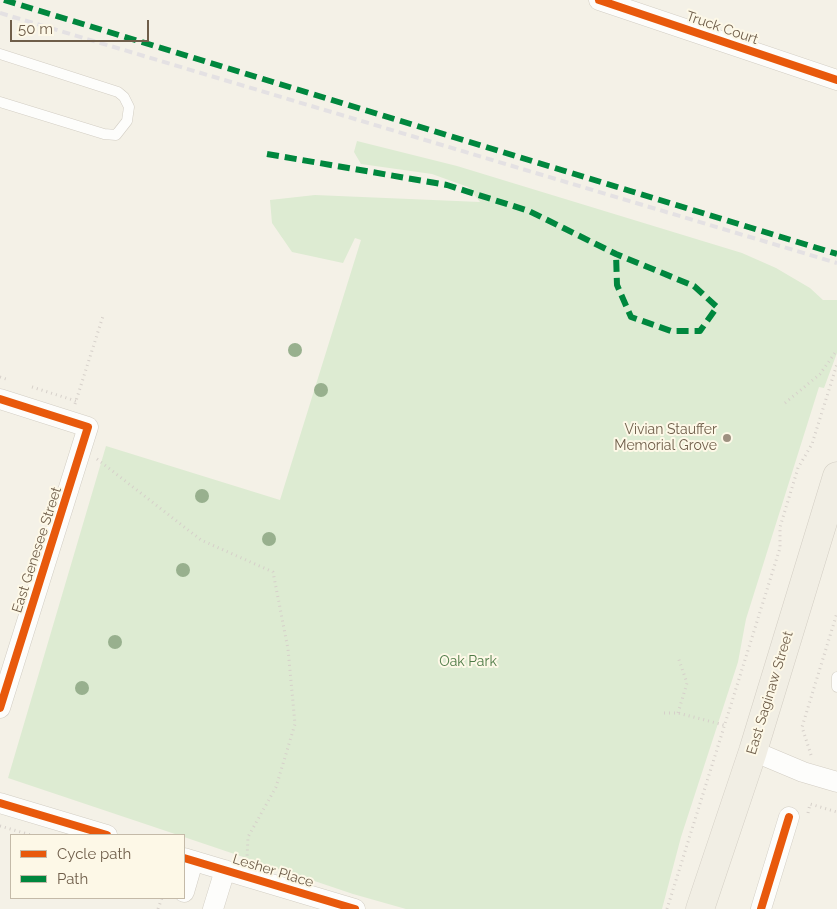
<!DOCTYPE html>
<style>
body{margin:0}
#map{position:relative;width:837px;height:909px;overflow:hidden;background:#f4f1e7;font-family:Raleway,sans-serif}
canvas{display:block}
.legend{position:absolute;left:10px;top:834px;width:175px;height:65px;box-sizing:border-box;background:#fdf8e7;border:1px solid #c4baa8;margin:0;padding:6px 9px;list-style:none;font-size:15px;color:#6f5e4a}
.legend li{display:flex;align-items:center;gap:10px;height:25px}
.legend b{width:25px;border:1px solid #c4baa8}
.scale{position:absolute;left:10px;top:20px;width:139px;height:22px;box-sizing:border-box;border:2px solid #6f5e4a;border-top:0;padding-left:6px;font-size:15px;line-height:18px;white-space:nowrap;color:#6f5e4a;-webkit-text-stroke:4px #fdf8e7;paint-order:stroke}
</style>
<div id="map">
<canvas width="837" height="909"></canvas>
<ul class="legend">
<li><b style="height:6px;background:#e8590c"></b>Cycle path</li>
<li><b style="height:6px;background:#00873e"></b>Path</li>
</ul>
<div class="scale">50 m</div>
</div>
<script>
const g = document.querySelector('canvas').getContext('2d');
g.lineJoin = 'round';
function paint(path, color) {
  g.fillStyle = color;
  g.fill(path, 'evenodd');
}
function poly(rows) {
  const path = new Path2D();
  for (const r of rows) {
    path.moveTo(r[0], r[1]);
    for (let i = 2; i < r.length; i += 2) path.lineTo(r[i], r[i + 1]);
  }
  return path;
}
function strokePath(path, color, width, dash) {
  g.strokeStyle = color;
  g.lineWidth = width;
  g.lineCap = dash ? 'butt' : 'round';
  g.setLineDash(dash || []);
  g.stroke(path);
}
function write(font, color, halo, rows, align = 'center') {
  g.font = font + ' Raleway,sans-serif';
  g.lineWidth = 4;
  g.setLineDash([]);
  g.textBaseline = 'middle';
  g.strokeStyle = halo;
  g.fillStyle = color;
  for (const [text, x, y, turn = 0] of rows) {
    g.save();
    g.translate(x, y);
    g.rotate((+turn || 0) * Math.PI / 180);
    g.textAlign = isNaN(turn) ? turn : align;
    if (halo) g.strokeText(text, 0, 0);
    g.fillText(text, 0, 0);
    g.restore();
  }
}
paint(poly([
 [357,141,457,166,742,253,776,268,810,288,823,300,837,300,837,353,824,388,819,387,746,619,738,662,681,837,662,909,406,909,353,894,184,837,184,835,178,835,8,778,106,446,280,500,361,240,355,238,343,263,292,252,272,223,270,200,315,195,480,202,468,187,432,174,361,164,354,152]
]), '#ddebd2');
const service = poly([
 [0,54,118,92,124,97,129,107,127,121,116,135,104,134,0,102],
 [837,677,837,687]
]);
const minor = poly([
 [599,0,837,80],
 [0,399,88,427,0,708],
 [753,751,803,772,837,782],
 [0,803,107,835],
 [184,858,355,909],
 [184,892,193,861],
 [213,909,225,870],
 [761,909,789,817]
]);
const primary = poly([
 [700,909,753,751,837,476]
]);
strokePath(service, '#d2cdc3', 11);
strokePath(minor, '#d2cdc3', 21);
strokePath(primary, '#d3cec4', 29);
strokePath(poly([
 [0,377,9,380],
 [32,387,76,401],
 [785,403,820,374,837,350],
 [75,404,103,316],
 [97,459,201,540,273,572,288,649,295,724,276,787,248,837,247,858],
 [664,713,678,713,724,725],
 [678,713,687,683,678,657],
 [811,755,802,727,837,613],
 [808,813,810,804,837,812],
 [0,826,31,835],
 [158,909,162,898],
 [667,909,780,548,780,527,798,468,812,444,837,364]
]), '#d6d0ca', 3, [1, 4]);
strokePath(service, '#fdfdfb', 10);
strokePath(minor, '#fdfdfb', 20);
strokePath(primary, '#f1eee4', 28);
strokePath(poly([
 [0,13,837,263]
]), '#e4e1e3', 4, [8, 5]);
strokePath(poly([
 [4,0,837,254],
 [267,154,447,185,529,211,616,254,694,286,717,307,700,331,671,331,631,317,617,285,616,254]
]), '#00873e', 6, [12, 6]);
strokePath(poly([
 [599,0,837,80],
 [0,399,88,427,0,708],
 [0,803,107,835],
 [184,858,355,909],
 [761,909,789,817]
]), '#e8590c', 8);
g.fillStyle = '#98b08e';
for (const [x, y] of [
 [295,350],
 [321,390],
 [202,496],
 [269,539],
 [183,570],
 [115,642],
 [82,688]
]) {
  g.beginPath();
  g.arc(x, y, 7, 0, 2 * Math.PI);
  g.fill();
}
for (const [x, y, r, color] of [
 [727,438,5,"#9e9181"]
]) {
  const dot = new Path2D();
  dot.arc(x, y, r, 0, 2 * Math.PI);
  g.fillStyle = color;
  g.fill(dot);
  strokePath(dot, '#fdf8e7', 2);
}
write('14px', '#6f5e4a', '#fdf8e7', [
 ["Truck Court",722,28,19],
 ["East Genesee Street",37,550,-72],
 ["East Saginaw Street",770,693,-73],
 ["Lesher Place",273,871,17]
]);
write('14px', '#6f5e4a', '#fdf8e7', [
 ["Vivian Stauffer",717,430],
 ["Memorial Grove",717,446]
], 'right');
write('14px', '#4d7a46', '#fdf8e7', [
 ["Oak Park",468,662]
]);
</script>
